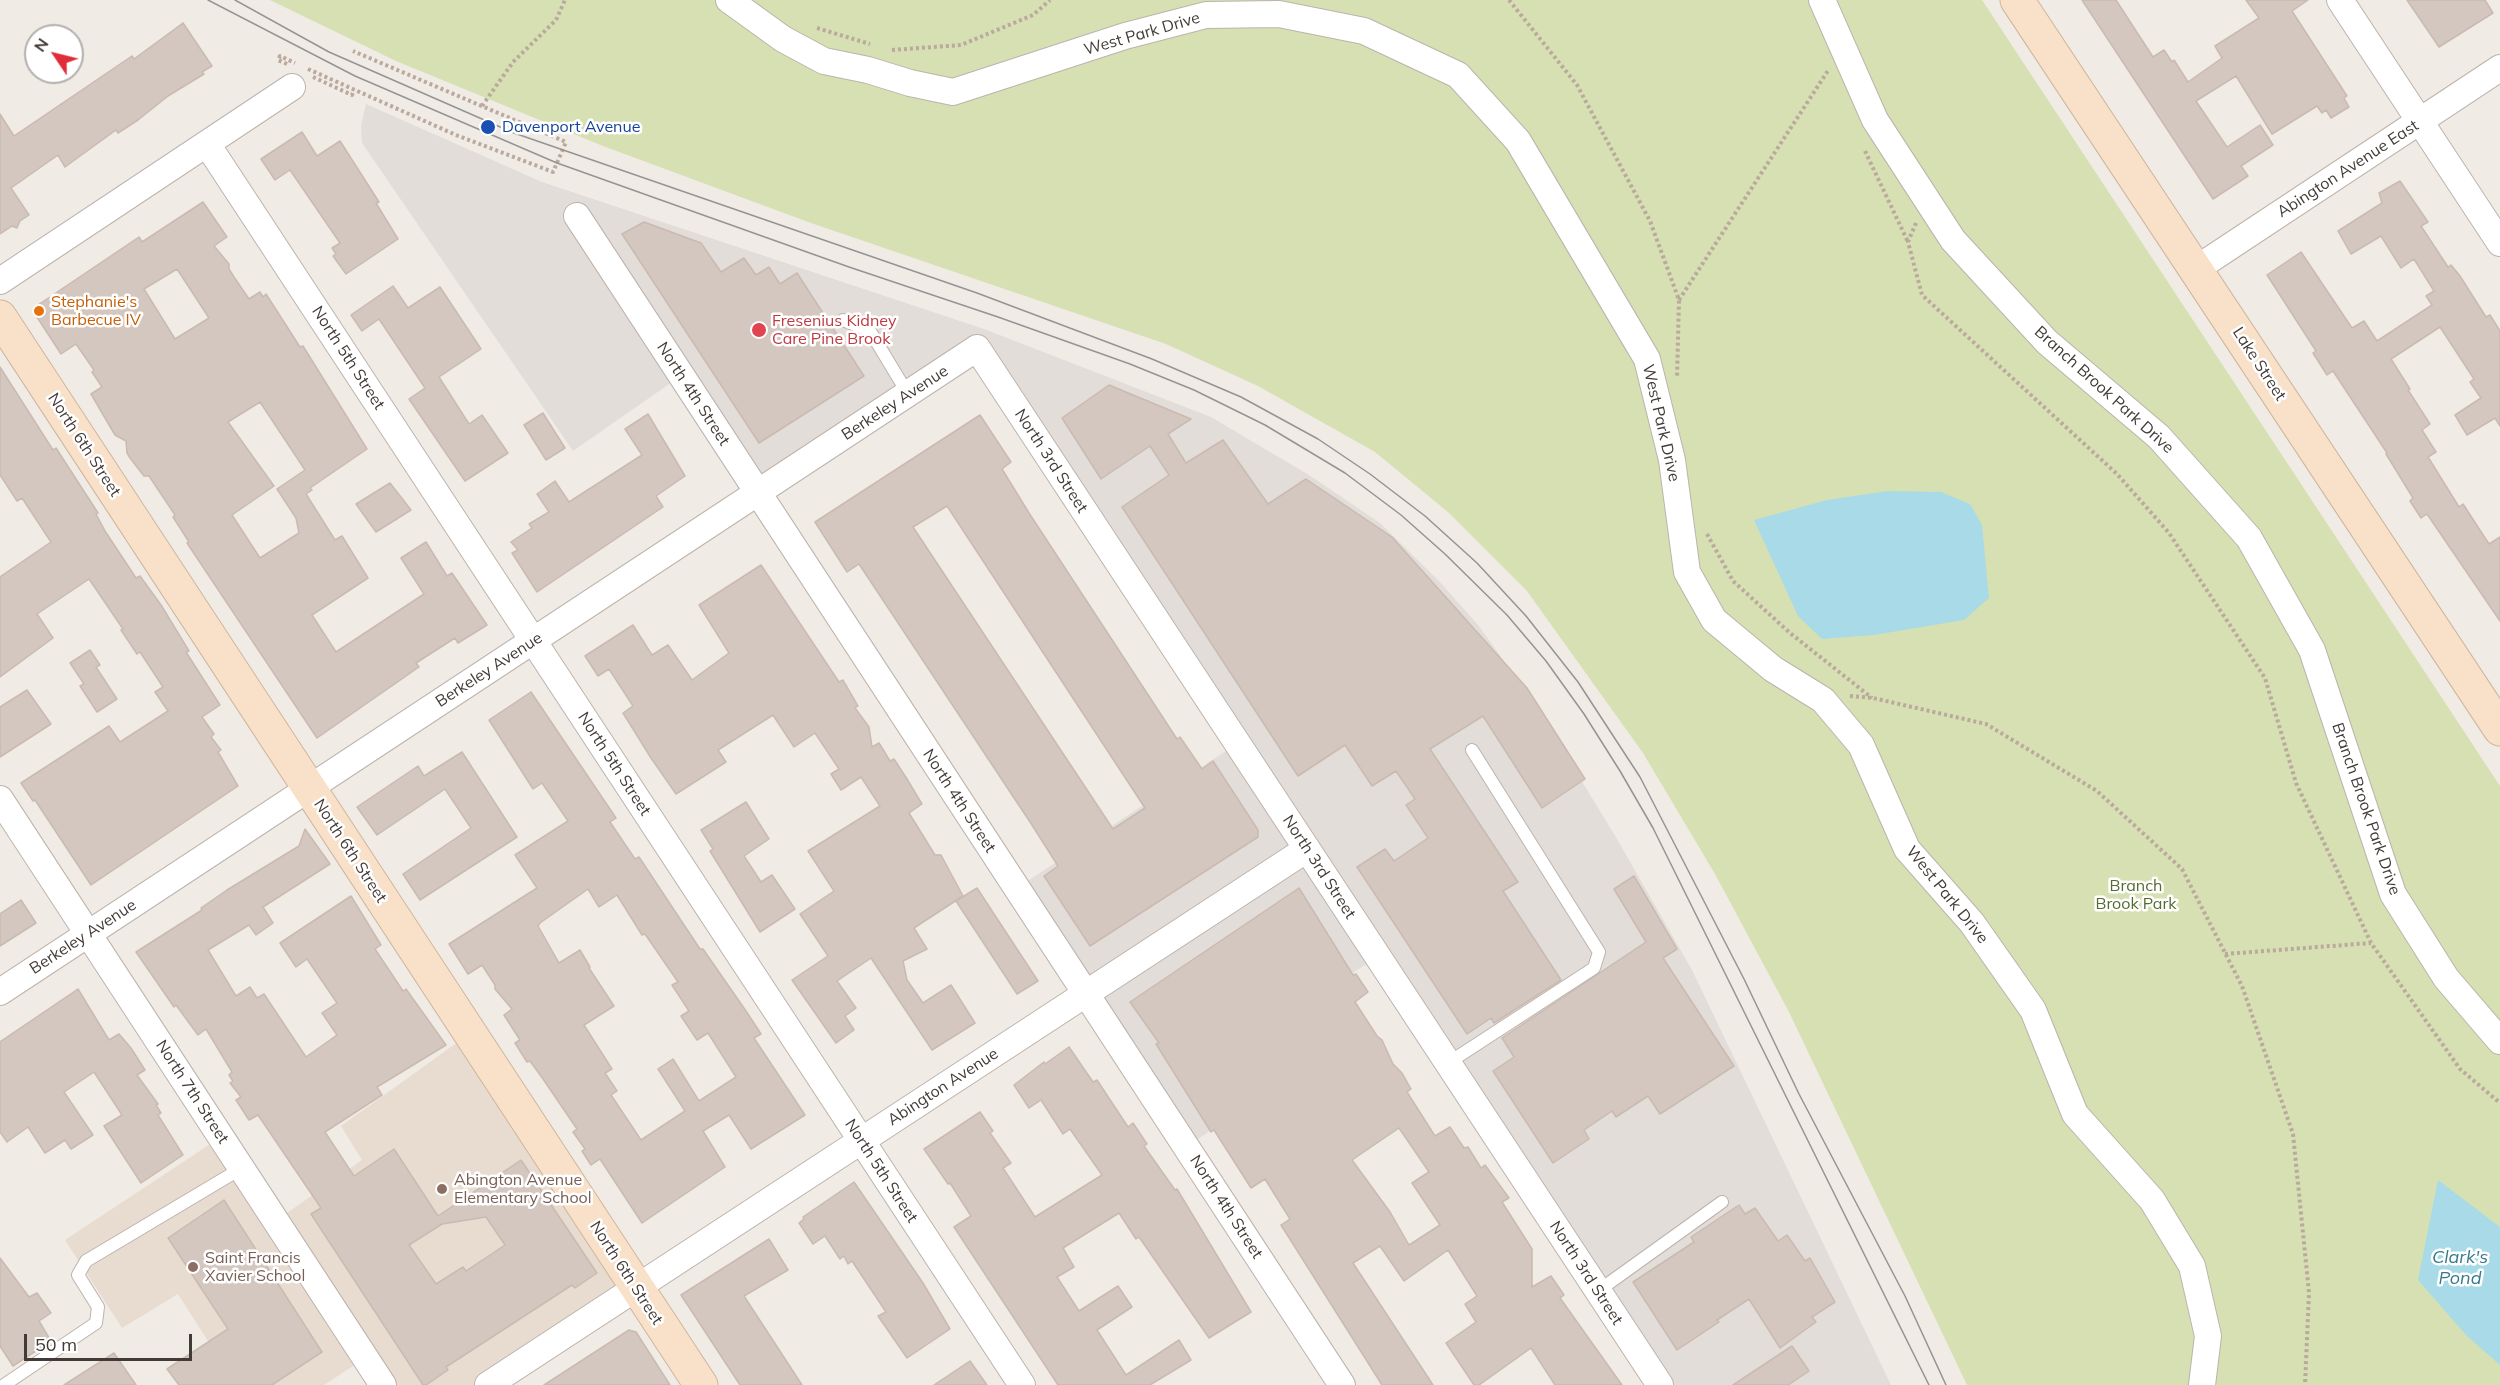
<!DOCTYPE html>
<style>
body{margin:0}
#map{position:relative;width:2500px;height:1385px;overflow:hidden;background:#f0ebe5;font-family:Mulish,sans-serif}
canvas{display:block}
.north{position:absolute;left:24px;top:24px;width:60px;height:60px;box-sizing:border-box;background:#fff;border:2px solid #b3b0af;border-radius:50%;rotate:305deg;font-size:16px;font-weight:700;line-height:24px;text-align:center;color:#423a36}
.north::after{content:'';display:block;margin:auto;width:21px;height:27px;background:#e02d3a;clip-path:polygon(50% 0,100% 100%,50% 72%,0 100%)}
.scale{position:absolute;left:24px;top:1334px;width:168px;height:27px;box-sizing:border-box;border:3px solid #423a36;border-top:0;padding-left:8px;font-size:18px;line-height:21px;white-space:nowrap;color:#423a36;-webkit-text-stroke:4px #fff;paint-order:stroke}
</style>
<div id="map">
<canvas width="2500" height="1385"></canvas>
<div class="north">N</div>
<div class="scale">50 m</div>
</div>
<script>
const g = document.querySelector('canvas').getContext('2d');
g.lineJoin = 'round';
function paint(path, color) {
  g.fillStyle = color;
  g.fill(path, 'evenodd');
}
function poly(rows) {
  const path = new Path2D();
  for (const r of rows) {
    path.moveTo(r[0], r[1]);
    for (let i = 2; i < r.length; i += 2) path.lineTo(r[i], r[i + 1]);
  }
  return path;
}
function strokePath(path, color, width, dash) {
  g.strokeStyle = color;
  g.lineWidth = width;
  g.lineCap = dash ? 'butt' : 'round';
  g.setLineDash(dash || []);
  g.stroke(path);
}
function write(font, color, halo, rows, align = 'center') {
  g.font = font + ' Mulish,sans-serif';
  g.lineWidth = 5;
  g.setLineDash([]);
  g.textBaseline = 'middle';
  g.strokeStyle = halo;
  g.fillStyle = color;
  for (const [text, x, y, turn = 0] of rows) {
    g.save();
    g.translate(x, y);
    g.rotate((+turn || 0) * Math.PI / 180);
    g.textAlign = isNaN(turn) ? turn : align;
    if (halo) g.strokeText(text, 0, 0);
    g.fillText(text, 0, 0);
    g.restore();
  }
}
paint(poly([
 [366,104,542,182,984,329,1211,417,1309,475,1380,523,1439,581,1479,626,1536,706,1617,839,1692,970,1891,1385,1665,1385,1384,953,1269,1026,1300,1071,1189,1145,1020,886,1235,745,979,353,765,496,685,373,573,451,362,143,361,126]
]), '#e3ddda');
paint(poly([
 [462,1039,629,1286,480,1385,384,1385,280,1218,362,1160,341,1126],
 [221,1137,362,1360,324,1385,236,1385,178,1294,122,1328,65,1240]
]), '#e8dcd1');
paint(poly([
 [270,0,1982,0,2500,786,2500,1385,1967,1385,1789,1012,1715,874,1643,753,1527,591,1448,512,1375,452,1258,386,1166,344,811,223,603,146,396,61]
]), '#d6e0b3');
paint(poly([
 [1888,491,1941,492,1970,504,1982,525,1989,598,1964,620,1874,635,1822,639,1798,616,1754,520,1827,500],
 [2438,1180,2500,1227,2500,1365,2466,1335,2418,1280]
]), '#a8dbe7');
const building = poly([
 [2082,0,2116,0,2153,57,2164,50,2172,62,2174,60,2188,82,2222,58,2215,46,2259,18,2246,0,2308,0,2292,11,2347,96,2344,98,2349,107,2331,118,2326,110,2322,113,2317,106,2272,134,2236,76,2196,101,2227,147,2260,125,2273,145,2241,166,2248,176,2213,199,2082,0],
 [2407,0,2485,0,2493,13,2439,47,2407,0],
 [183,23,212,66,202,72,204,74,168,96,138,120,118,133,116,130,65,167,58,155,11,188,29,215,20,221,17,228,12,226,0,234,0,114,14,136,132,56,134,59,183,23],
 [302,132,317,156,340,141,379,202,376,203,398,239,346,274,333,256,336,254,332,248,340,243,290,170,275,180,261,159,302,132],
 [2400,181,2428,222,2421,226,2448,267,2451,265,2460,276,2486,317,2490,315,2500,331,2500,426,2495,418,2467,435,2455,415,2481,398,2470,382,2474,379,2440,327,2391,359,2410,389,2408,390,2430,424,2422,430,2436,452,2428,457,2459,507,2463,504,2489,544,2500,537,2500,621,2427,514,2421,518,2410,501,2413,498,2386,454,2387,453,2333,371,2327,375,2313,353,2316,351,2267,275,2301,252,2352,328,2364,321,2377,341,2432,305,2426,296,2434,291,2414,259,2401,268,2381,236,2351,254,2338,231,2382,203,2379,193,2400,181],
 [203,202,227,237,214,246,229,264,229,269,234,277,249,299,260,292,263,297,266,294,300,347,303,346,367,449,310,488,312,490,306,494,335,540,342,536,368,578,312,615,336,652,424,594,401,558,426,542,447,576,452,573,487,625,458,643,455,638,416,663,419,667,317,738,187,543,189,542,173,517,175,515,149,476,144,476,130,458,127,453,126,441,115,435,105,418,91,394,102,387,92,372,94,370,76,344,61,354,35,314,35,307,139,237,142,242,203,202],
 [177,269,209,318,175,339,144,289,177,269],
 [260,402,305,470,277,489,296,518,299,533,260,558,232,515,274,486,228,422,260,402],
 [644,222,701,243,721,272,744,258,756,275,769,267,780,284,797,273,864,376,759,443,622,234,644,222],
 [393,286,408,308,440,287,481,349,439,377,469,424,482,415,508,453,465,481,409,399,425,388,379,319,362,331,351,315,393,286],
 [0,367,53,450,56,448,98,513,96,514,105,531,136,578,140,576,161,605,189,651,186,652,220,705,202,717,214,734,211,737,221,750,218,752,238,786,91,885,35,800,33,801,21,783,109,726,120,742,168,711,155,692,163,687,140,652,137,654,121,630,123,629,89,579,37,614,53,638,0,677,0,577,51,542,22,498,17,501,0,475,0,367],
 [1109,385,1191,419,1168,434,1186,463,1223,440,1268,504,1306,479,1392,537,1527,688,1585,779,1542,808,1483,716,1430,749,1518,882,1503,891,1561,980,1494,1023,1491,1018,1467,1034,1357,867,1385,849,1394,861,1428,838,1406,805,1415,799,1396,771,1372,786,1345,745,1298,776,1122,507,1169,475,1150,446,1101,479,1062,418,1109,385],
 [543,413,565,448,546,460,524,425,543,413],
 [648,414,685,476,656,496,663,507,537,592,512,553,518,550,511,542,532,528,529,524,549,512,537,494,555,481,569,502,642,455,625,429,648,414],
 [980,415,1011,462,1002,469,1029,513,1177,739,1180,737,1202,769,1213,761,1258,830,1258,837,1090,946,1044,876,1058,866,1032,825,859,564,847,572,815,522,980,415],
 [947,506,1145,808,1113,829,913,527,947,506],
 [390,483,411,510,376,532,356,504,390,483],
 [761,565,839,682,843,680,858,706,855,708,869,727,872,747,879,743,890,761,894,759,907,779,922,804,909,813,935,855,941,855,963,896,914,928,927,949,903,961,907,980,923,1003,951,985,975,1023,932,1050,871,958,837,981,856,1008,845,1016,854,1030,836,1043,792,980,828,956,800,914,834,891,808,851,880,806,861,777,841,790,831,774,839,769,815,733,794,747,773,715,718,750,726,762,676,794,651,758,623,713,633,706,609,669,598,676,585,656,633,625,652,655,668,645,692,680,729,653,699,605,761,565],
 [90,650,100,665,96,667,117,699,97,712,80,686,84,684,70,663,90,650],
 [27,690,51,724,0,757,0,707,27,690],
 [531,692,616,818,610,822,635,859,639,857,700,949,703,949,746,1011,761,1034,754,1038,805,1115,751,1149,729,1115,703,1131,725,1167,642,1223,600,1159,591,1165,582,1151,585,1149,573,1132,577,1129,543,1079,530,1061,527,1062,515,1043,520,1040,504,1015,512,1009,495,989,495,985,482,965,468,974,449,944,537,888,515,855,568,821,542,783,533,789,489,720,531,692],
 [588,889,599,907,617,895,642,935,645,934,678,982,672,985,689,1011,681,1016,697,1040,708,1033,736,1077,699,1101,673,1059,658,1069,685,1111,641,1140,611,1095,617,1091,605,1073,612,1069,584,1025,614,1006,589,968,590,967,580,950,559,963,538,926,540,923,588,889],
 [462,752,517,837,420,900,403,874,471,828,445,789,377,835,357,807,418,766,424,776,462,752],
 [746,802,769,839,744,856,761,882,772,875,795,909,760,932,710,851,713,849,701,830,746,802],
 [305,829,330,864,263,907,273,923,256,935,249,925,208,950,236,996,250,987,257,998,264,994,306,1057,337,1035,322,1013,337,1003,307,959,296,967,280,943,351,896,381,945,375,949,403,991,406,989,446,1045,377,1087,382,1095,325,1132,354,1176,394,1149,438,1216,521,1160,597,1273,575,1288,572,1285,446,1367,448,1370,426,1385,423,1385,311,1214,321,1208,258,1115,249,1120,236,1100,241,1097,230,1083,233,1081,229,1075,232,1072,206,1029,198,1035,176,1005,174,1007,136,952,202,910,201,908,227,890,299,846,305,829],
 [486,1217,505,1245,466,1271,463,1267,436,1284,409,1245,442,1224,486,1217],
 [1634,876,1677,949,1663,958,1734,1066,1660,1114,1648,1096,1616,1117,1612,1111,1584,1130,1589,1139,1553,1163,1493,1071,1514,1057,1502,1038,1646,942,1614,889,1634,876],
 [977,888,1038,981,1017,994,956,901,977,888],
 [1299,888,1353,975,1356,974,1368,992,1355,1002,1377,1036,1382,1040,1393,1064,1402,1073,1411,1089,1407,1092,1435,1136,1450,1127,1464,1148,1468,1147,1481,1168,1485,1165,1509,1198,1502,1202,1532,1249,1532,1287,1551,1276,1564,1295,1560,1298,1622,1385,1555,1385,1531,1348,1479,1385,1474,1385,1446,1343,1476,1322,1465,1304,1477,1296,1448,1250,1404,1281,1380,1246,1353,1263,1433,1385,1382,1385,1281,1225,1290,1219,1265,1179,1251,1188,1214,1130,1211,1132,1156,1044,1159,1043,1130,1002,1299,888],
 [1399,1128,1429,1172,1412,1183,1440,1225,1409,1245,1390,1212,1352,1160,1399,1128],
 [21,900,36,923,0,946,0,914,21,900],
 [78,989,109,1040,119,1034,131,1048,145,1070,137,1075,158,1104,156,1105,161,1113,158,1115,183,1155,141,1183,104,1126,122,1115,94,1072,64,1092,93,1135,71,1149,65,1140,45,1153,28,1127,7,1142,0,1132,0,1042,78,989],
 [1069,1047,1093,1082,1097,1080,1128,1127,1133,1123,1147,1144,1144,1146,1175,1190,1177,1189,1251,1312,1209,1338,1139,1237,1136,1239,1119,1213,1063,1248,1074,1267,1057,1277,1079,1311,1118,1286,1132,1307,1097,1330,1126,1375,1179,1340,1191,1360,1150,1385,1058,1385,954,1227,971,1216,950,1183,948,1184,924,1149,980,1112,993,1131,990,1133,1011,1163,1003,1168,1035,1217,1102,1175,1070,1129,1063,1134,1041,1100,1029,1108,1014,1085,1044,1062,1045,1064,1069,1047],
 [854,1182,923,1283,950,1329,907,1358,878,1316,886,1312,852,1261,848,1264,844,1256,840,1259,825,1236,813,1244,799,1223,804,1219,803,1217,854,1182],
 [224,1200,322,1352,272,1385,179,1385,167,1369,228,1329,168,1238,224,1200],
 [1739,1205,1745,1214,1755,1208,1778,1241,1787,1235,1805,1261,1810,1258,1835,1302,1812,1317,1816,1322,1780,1348,1749,1299,1717,1320,1719,1322,1677,1350,1633,1282,1694,1242,1691,1237,1739,1205],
 [769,1239,788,1270,744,1296,802,1385,740,1385,681,1295,769,1239],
 [0,1258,29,1297,37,1293,51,1313,39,1321,51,1341,13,1366,0,1346,0,1258],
 [629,1330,636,1332,670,1385,544,1385,629,1330],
 [1792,1346,1809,1371,1788,1385,1733,1385,1792,1346],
 [114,1353,136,1385,64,1385,114,1353],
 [970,1361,987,1385,934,1385,970,1361]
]);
paint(building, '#d3c7bf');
strokePath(building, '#cabab0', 1.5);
const lane = poly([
 [843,320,870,331,908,394],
 [1448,1063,1594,968,1599,952,1472,750],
 [1598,1291,1722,1202],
 [4,1385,96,1323,98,1307,78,1275,86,1261,242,1168]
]);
const street = poly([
 [729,0,783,39,824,61,868,70,910,83,953,92,1125,36,1206,15,1279,14,1364,31,1458,75,1518,141,1647,359,1672,460,1687,572,1714,620,1773,669,1823,700,1861,745,1907,849,1972,923,2033,1010,2075,1114,2152,1200,2192,1266,2208,1336,2202,1385],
 [1822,0,1875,120,1953,240,2047,342,2159,437,2249,538,2312,650,2393,894,2446,978,2500,1041],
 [2340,0,2500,243],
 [207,144,1022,1385],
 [577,216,1342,1385],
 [2196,269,2500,68],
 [0,281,292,87],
 [0,799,383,1385],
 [0,992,977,348,1660,1385],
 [488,1385,1307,849]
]);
const secondary = poly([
 [2017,0,2500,729],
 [0,317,701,1385]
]);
strokePath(lane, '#bdb3ac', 14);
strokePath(street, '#bdb3ac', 28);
strokePath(secondary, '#ceb69c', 35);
strokePath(poly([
 [1509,0,1577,85,1650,221,1679,300,1677,378],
 [817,28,870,44],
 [892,50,961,45,1033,15,1050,0],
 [287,64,278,60,280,56,295,63],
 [308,69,456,135,553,172,566,142,353,51],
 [313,77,352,95,354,90],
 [482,106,513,62,556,20,565,0],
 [1865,151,1908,242],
 [1916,223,1908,242,1922,295,2117,474,2169,533,2265,678,2296,783,2371,943,2460,1069,2500,1103],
 [1679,300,1829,69],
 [1707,534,1733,581,1790,633,1872,698],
 [1850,696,1873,698,1986,724,2097,791,2182,869,2242,986,2293,1134,2309,1293,2305,1385],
 [2225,954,2371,943]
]), '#baa99c', 4, [3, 3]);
strokePath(lane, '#fff', 12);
strokePath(street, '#fff', 26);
strokePath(secondary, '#f8e1c8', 33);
strokePath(poly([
 [208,0,355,76,557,163,849,267,998,317,1130,364,1194,390,1265,425,1345,473,1401,515,1445,554,1507,615,1546,661,1584,714,1620,771,1653,828,1929,1385],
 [235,0,329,52,514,133,977,293,1152,359,1241,397,1318,439,1370,474,1425,516,1477,563,1526,616,1578,682,1640,777,1744,979,1799,1094,1905,1296,1946,1385]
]), '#949494', 1.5);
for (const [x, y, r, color] of [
 [488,127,8,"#1a4fb4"],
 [39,311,6,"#e8710a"],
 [759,330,8,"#e0444e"],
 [442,1189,6,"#8d6e63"],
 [193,1267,6,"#8d6e63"]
]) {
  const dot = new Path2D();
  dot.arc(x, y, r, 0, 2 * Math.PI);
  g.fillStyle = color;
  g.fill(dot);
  strokePath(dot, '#fff', 2);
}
write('16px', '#423a36', '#fff', [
 ["West Park Drive",1142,34,-16],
 ["Abington Avenue East",2348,169,-33],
 ["North 5th Street",348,358,57],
 ["Lake Street",2259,364,57],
 ["Branch Brook Park Drive",2104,390,42],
 ["North 4th Street",693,394,57],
 ["Berkeley Avenue",895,403,-33],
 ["West Park Drive",1661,423,77],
 ["North 6th Street",84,445,57],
 ["North 3rd Street",1051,461,57],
 ["Berkeley Avenue",489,670,-33],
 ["North 5th Street",614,764,57],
 ["North 4th Street",959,801,57],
 ["Branch Brook Park Drive",2366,809,71],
 ["North 6th Street",350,851,57],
 ["North 3rd Street",1319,867,57],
 ["West Park Drive",1947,895,51],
 ["Berkeley Avenue",83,937,-33],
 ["Abington Avenue",943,1087,-33],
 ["North 7th Street",192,1092,57],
 ["North 5th Street",881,1171,57],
 ["North 4th Street",1226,1207,57],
 ["North 6th Street",626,1273,57],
 ["North 3rd Street",1586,1273,57]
]);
write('16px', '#164399', '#fff', [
 ["Davenport Avenue",502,127]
], 'left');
write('16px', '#c56008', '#fff', [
 ["Stephanie's",51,302],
 ["Barbecue IV",51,320]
], 'left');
write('16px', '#be3a42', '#fff', [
 ["Fresenius Kidney",772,321],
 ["Care Pine Brook",772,339]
], 'left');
write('16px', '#546c30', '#fff', [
 ["Branch",2136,886],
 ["Brook Park",2136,904]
]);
write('16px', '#785e54', '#fff', [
 ["Abington Avenue",454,1180],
 ["Elementary School",454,1198],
 ["Saint Francis",205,1258],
 ["Xavier School",205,1276]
], 'left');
write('italic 18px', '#367a8b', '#fff', [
 ["Clark's",2460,1258],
 ["Pond",2460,1279]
]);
</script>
